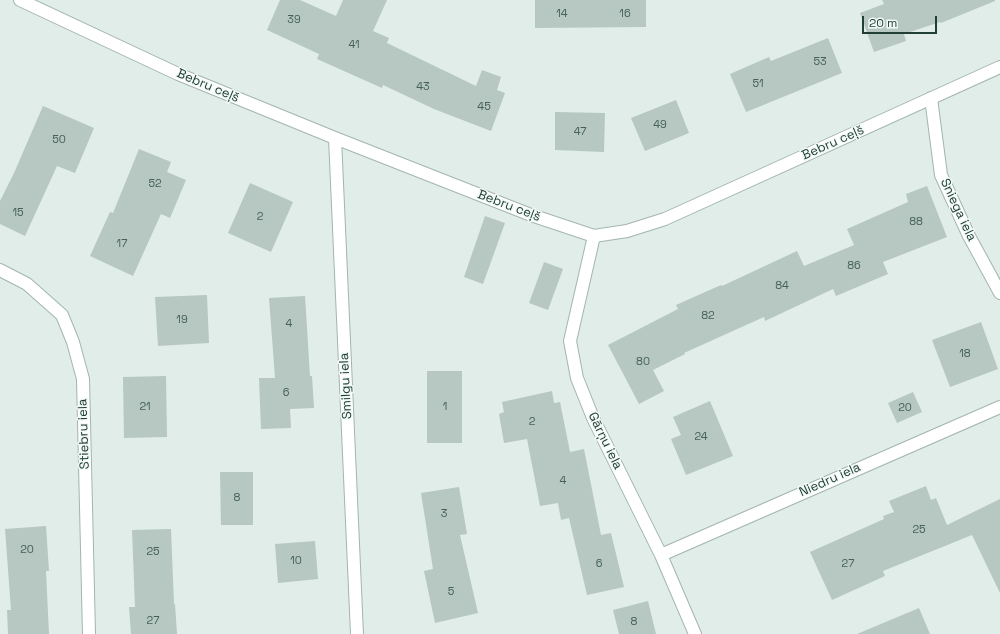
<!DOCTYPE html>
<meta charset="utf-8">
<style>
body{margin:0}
#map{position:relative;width:1000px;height:634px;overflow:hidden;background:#e1ede8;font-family:"Space Grotesk",sans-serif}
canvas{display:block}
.scale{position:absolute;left:862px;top:16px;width:75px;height:18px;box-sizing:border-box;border:2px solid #203f37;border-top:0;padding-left:5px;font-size:12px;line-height:14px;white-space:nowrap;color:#203f37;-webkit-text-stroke:3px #f2f9f6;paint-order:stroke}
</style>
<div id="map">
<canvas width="1000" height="634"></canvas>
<div class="scale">20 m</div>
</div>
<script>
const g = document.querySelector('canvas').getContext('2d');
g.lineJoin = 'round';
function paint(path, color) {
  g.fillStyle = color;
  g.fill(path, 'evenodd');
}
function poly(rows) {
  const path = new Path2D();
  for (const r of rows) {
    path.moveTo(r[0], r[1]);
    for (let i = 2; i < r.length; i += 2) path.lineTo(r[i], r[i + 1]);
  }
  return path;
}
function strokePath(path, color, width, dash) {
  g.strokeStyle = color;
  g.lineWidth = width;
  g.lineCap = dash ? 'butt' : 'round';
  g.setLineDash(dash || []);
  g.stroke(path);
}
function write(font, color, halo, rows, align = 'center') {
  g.font = font + ' "Space Grotesk",sans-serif';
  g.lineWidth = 3;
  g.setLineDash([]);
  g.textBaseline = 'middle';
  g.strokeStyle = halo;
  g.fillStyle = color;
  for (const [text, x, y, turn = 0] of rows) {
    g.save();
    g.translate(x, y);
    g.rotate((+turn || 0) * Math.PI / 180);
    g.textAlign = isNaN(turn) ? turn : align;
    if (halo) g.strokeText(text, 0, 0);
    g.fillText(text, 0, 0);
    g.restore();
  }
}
paint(poly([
 [280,0,300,0,336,16,343,0,387,0,373,31,389,38,387,43,476,86,482,70,501,77,497,90,505,93,491,131,434,109,383,85,382,88,317,59,319,54,267,30],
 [535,0,646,0,646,27,535,28],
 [882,0,995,0,995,1,941,23,940,22,904,34,906,41,874,52,860,13,884,4],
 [828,38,842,73,746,112,730,74,769,57,771,61],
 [676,100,689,133,645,151,631,118],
 [43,106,94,128,75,173,57,166,25,236,0,224,0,201,14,173],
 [555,112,605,113,604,152,555,150],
 [139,149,171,162,167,172,186,180,170,218,161,214,133,276,90,256,110,212,113,213],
 [250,183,293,202,271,252,228,233],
 [927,186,947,237,883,262,888,274,836,296,833,289,765,321,764,317,684,353,685,354,653,370,664,391,639,404,608,345,678,309,676,305,721,285,722,286,797,251,804,266,854,245,847,229,908,202,906,194],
 [485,216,505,223,483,284,464,277],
 [544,262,563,269,548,310,529,303],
 [207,295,209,343,158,346,155,297],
 [305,296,310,376,312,376,314,408,290,409,291,428,261,429,259,378,275,378,269,298],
 [981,322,998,369,950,387,932,340],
 [427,371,462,371,462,443,427,443],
 [166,376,167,437,124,438,123,377],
 [552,391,554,403,560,402,570,452,584,449,601,535,611,533,624,587,587,595,569,518,561,520,558,503,540,506,527,439,504,443,499,414,504,412,502,402],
 [913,392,922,412,897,423,888,403],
 [710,401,733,456,686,475,671,439,681,435,673,417],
 [220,472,253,472,253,525,221,525],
 [926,486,931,500,936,498,947,525,1000,499,1000,593,972,535,883,571,885,576,832,600,810,552,884,519,883,516,894,512,889,501],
 [459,487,467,534,460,535,478,613,435,623,424,571,433,569,421,493],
 [46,526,49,571,46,571,49,634,8,634,7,610,11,610,5,529],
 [171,529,174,604,175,604,177,634,131,634,129,607,135,607,132,530],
 [315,541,318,579,278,583,275,544],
 [648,601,656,634,619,634,613,610],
 [919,608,930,634,857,634]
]), '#b6c8c1');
const street = poly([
 [20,0,178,74,335,138,531,215,594,236,627,231,665,219,1000,67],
 [931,98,941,175,969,236,1000,293],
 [335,138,357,634],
 [594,236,570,341,577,378,593,418,661,555,695,634],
 [0,270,27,284,62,315,73,342,83,379,89,634],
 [661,555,1000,407]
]);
strokePath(street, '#a3b5af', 14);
strokePath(street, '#fff', 12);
write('11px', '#46615a', null, [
 ["14",562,14],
 ["16",625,14],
 ["39",294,20],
 ["41",354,45],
 ["53",820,62],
 ["51",758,84],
 ["43",423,87],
 ["45",484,107],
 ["49",660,125],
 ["47",580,132],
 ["50",59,140],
 ["52",155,184],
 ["15",18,213],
 ["2",260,217],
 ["88",916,222],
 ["17",122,244],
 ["86",854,266],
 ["84",782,286],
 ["82",708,316],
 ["19",182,320],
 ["4",289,324],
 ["18",965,354],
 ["80",643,362],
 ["6",286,393],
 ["21",145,407],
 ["1",445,407],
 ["20",905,408],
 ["2",532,422],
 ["24",701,437],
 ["4",563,481],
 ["8",237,498],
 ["3",444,514],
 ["25",919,530],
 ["20",27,550],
 ["25",153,552],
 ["10",296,561],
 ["6",599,564],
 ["27",848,564],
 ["5",451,592],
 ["27",153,621],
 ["8",634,622]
]);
write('13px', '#203f37', '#f2f9f6', [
 ["Bebru ceļš",208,86,23],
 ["Bebru ceļš",833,143,-24],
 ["Bebru ceļš",509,206,21],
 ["Sniega iela",958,210,65],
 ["Smilgu iela",346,386,-93],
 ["Stiebru iela",84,434,-92],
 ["Gārņu iela",605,441,64],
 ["Niedru iela",830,480,-24]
]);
</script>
